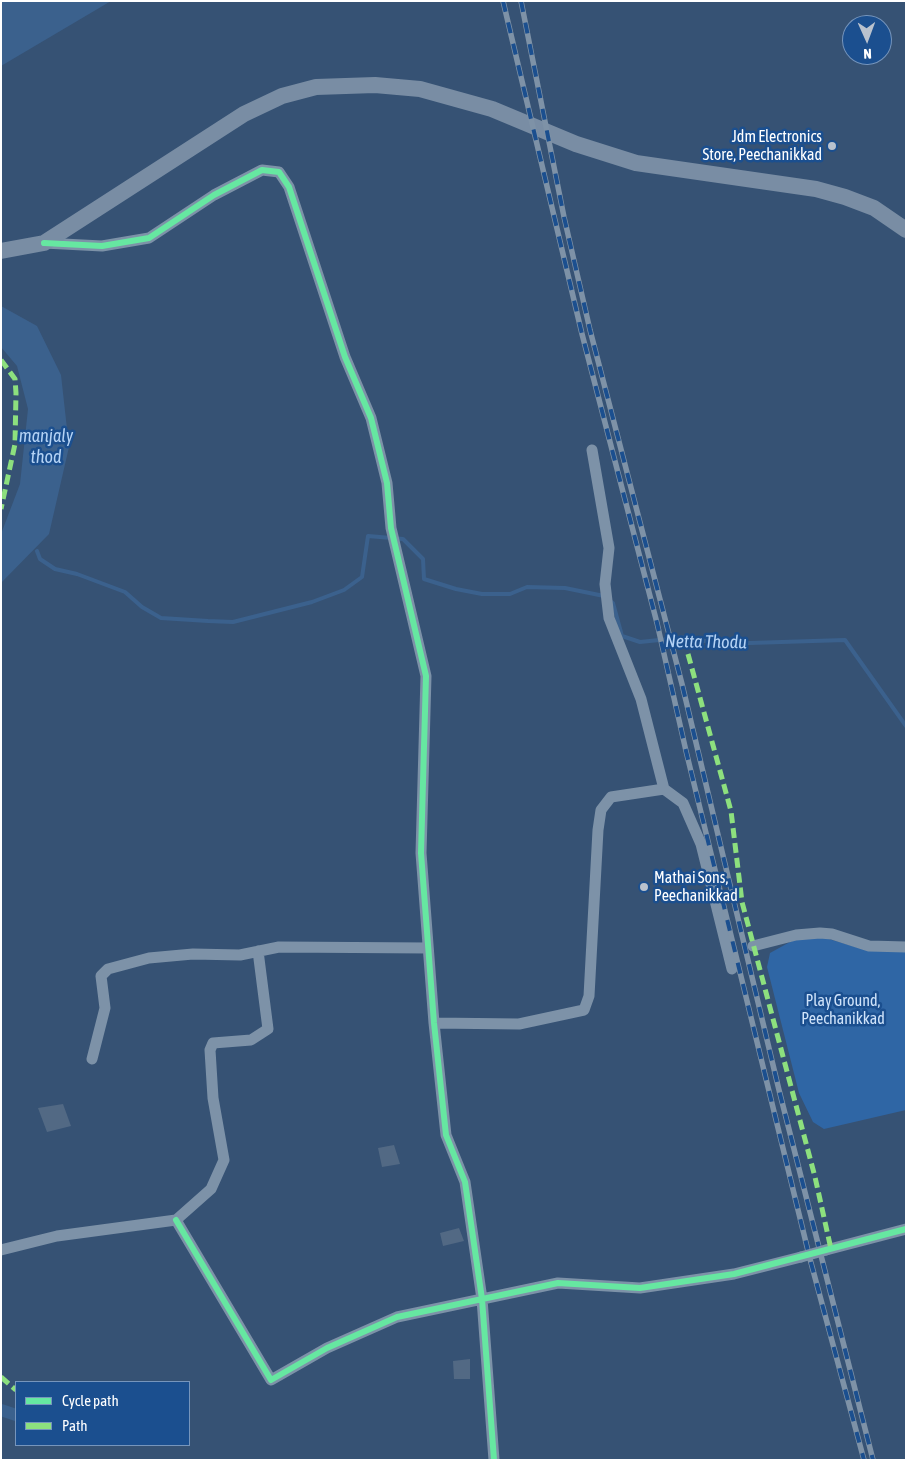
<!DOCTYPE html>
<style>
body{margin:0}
#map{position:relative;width:907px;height:1461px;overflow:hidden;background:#365274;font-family:"Asap Condensed",sans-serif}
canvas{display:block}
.frame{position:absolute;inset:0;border:2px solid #fff;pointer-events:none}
.legend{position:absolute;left:15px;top:1381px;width:175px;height:65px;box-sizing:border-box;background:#1b4f8f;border:1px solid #7695bc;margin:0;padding:6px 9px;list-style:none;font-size:15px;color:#fff}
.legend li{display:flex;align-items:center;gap:10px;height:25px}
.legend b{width:25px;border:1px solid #7695bc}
.north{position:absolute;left:842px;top:15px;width:50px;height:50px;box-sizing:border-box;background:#1b4f8f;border:1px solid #7695bc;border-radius:50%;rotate:178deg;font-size:14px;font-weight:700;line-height:20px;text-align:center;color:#fff}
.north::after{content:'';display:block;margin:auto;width:18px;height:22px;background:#b9c2ce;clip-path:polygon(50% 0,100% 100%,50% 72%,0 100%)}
</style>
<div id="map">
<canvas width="907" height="1461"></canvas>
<div class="frame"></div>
<ul class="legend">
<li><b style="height:6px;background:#66e7a1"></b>Cycle path</li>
<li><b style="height:6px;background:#8de07e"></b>Path</li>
</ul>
<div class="north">N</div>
</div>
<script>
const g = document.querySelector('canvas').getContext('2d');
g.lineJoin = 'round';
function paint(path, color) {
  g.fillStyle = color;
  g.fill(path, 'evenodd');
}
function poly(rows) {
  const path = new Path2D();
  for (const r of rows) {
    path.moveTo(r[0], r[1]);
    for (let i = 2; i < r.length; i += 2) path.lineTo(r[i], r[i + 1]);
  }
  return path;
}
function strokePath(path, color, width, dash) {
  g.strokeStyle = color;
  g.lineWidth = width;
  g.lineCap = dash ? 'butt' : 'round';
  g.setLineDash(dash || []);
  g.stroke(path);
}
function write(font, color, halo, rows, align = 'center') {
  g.font = font + ' "Asap Condensed",sans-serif';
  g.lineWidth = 5;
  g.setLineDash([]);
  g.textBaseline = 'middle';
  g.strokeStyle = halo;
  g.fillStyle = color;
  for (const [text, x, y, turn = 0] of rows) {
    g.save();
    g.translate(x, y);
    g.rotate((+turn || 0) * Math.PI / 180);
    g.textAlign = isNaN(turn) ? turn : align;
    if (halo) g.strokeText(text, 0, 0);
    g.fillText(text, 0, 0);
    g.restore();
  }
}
paint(poly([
 [799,937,822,937,866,950,906,951,906,1110,824,1129,813,1122,799,1093,767,967,770,953]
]), '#2f66a5');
paint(poly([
 [1,1,111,1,1,66],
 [1,306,37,326,61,375,69,447,49,534,1,583,1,534,20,484,28,409,17,366,1,347]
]), '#3b618d');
strokePath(poly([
 [37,551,40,559,55,569,77,574,125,592,142,607,161,618,208,621,233,622,312,602,344,590,362,577,368,536,403,539,423,559,424,579,456,589,482,594,510,594,527,587,565,588,604,596],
 [609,600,613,603,622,636,640,642,688,637,718,644,845,640,906,726]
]), '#3b618d', 4);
strokePath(poly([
 [1,1410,16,1415]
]), '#3b618d', 12);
paint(poly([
 [63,1104,71,1126,47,1132,38,1108],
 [394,1145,400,1164,382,1167,378,1148],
 [459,1228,464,1241,443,1246,440,1233],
 [470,1359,470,1379,454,1379,453,1361]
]), '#526984');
strokePath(poly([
 [44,243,102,246,149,238,214,195,262,170,279,172,289,187,345,357,371,418,387,483,391,528,426,676,421,853,434,1023,446,1135,465,1182,482,1299,494,1460],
 [592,450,609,548,605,584,609,618,641,699,664,789,683,803,701,844,732,969],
 [753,946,796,935,820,933,832,934,869,946,906,947],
 [434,1023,519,1024,584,1010,589,996,598,830,601,810,611,797,664,789],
 [92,1059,105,1008,101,976,108,969,149,958,193,954,240,955,279,947,428,948],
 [176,1220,271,1380,327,1348,397,1317,558,1283,640,1288,734,1274,801,1257],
 [1,1250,57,1236,176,1220,211,1189,224,1160,213,1098,210,1050,213,1043,251,1040,268,1029,258,951],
 [826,1250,906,1229]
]), '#7d92a8', 11);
strokePath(poly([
 [1,251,44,243,244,114,282,96,316,87,375,85,420,89,492,109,576,144,636,163,816,189,845,197,874,208,906,230]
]), '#798da4', 16);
const rail = poly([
 [503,1,582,334,657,623,686,751,810,1259,864,1460],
 [521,1,564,217,590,330,682,684,779,1090,873,1460]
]);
strokePath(rail, '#7e92a7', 5.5);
strokePath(rail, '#1b4f8f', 4, [11]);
strokePath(poly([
 [801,1257,826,1250]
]), '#7d92a8', 11);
strokePath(poly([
 [1,360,15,379,16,393,15,444,1,509],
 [688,654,731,811,742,902,815,1177,831,1249],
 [1,1377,16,1390]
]), '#8de07e', 5, [10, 5]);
strokePath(poly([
 [44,243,102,246,149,238,214,195,262,170,279,172,289,187,345,357,371,418,387,483,391,528,426,676,421,853,434,1023,446,1135,465,1182,482,1299,494,1460],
 [176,1220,271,1380,327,1348,397,1317,558,1283,640,1288,734,1274,906,1229]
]), '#66e7a1', 6);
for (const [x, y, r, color] of [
 [832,146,5,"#b9c2ce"],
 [644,887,5,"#b9c2ce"]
]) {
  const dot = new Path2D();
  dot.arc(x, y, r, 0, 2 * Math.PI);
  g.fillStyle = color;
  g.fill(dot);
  strokePath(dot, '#1b4f8f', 2);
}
write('16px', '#fff', '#1b4f8f', [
 ["Jdm Electronics",822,137],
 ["Store, Peechanikkad",822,155],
 ["Mathai Sons,",654,878,"left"],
 ["Peechanikkad",654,896,"left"]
], 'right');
write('16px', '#cfe3fa', '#1b4f8f', [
 ["Play Ground,",843,1001],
 ["Peechanikkad",843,1019]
]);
write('italic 18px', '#b5d3f5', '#1b4f8f', [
 ["manjaly",46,436],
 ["thod",46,457],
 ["Netta Thodu",706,642,1]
]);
</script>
